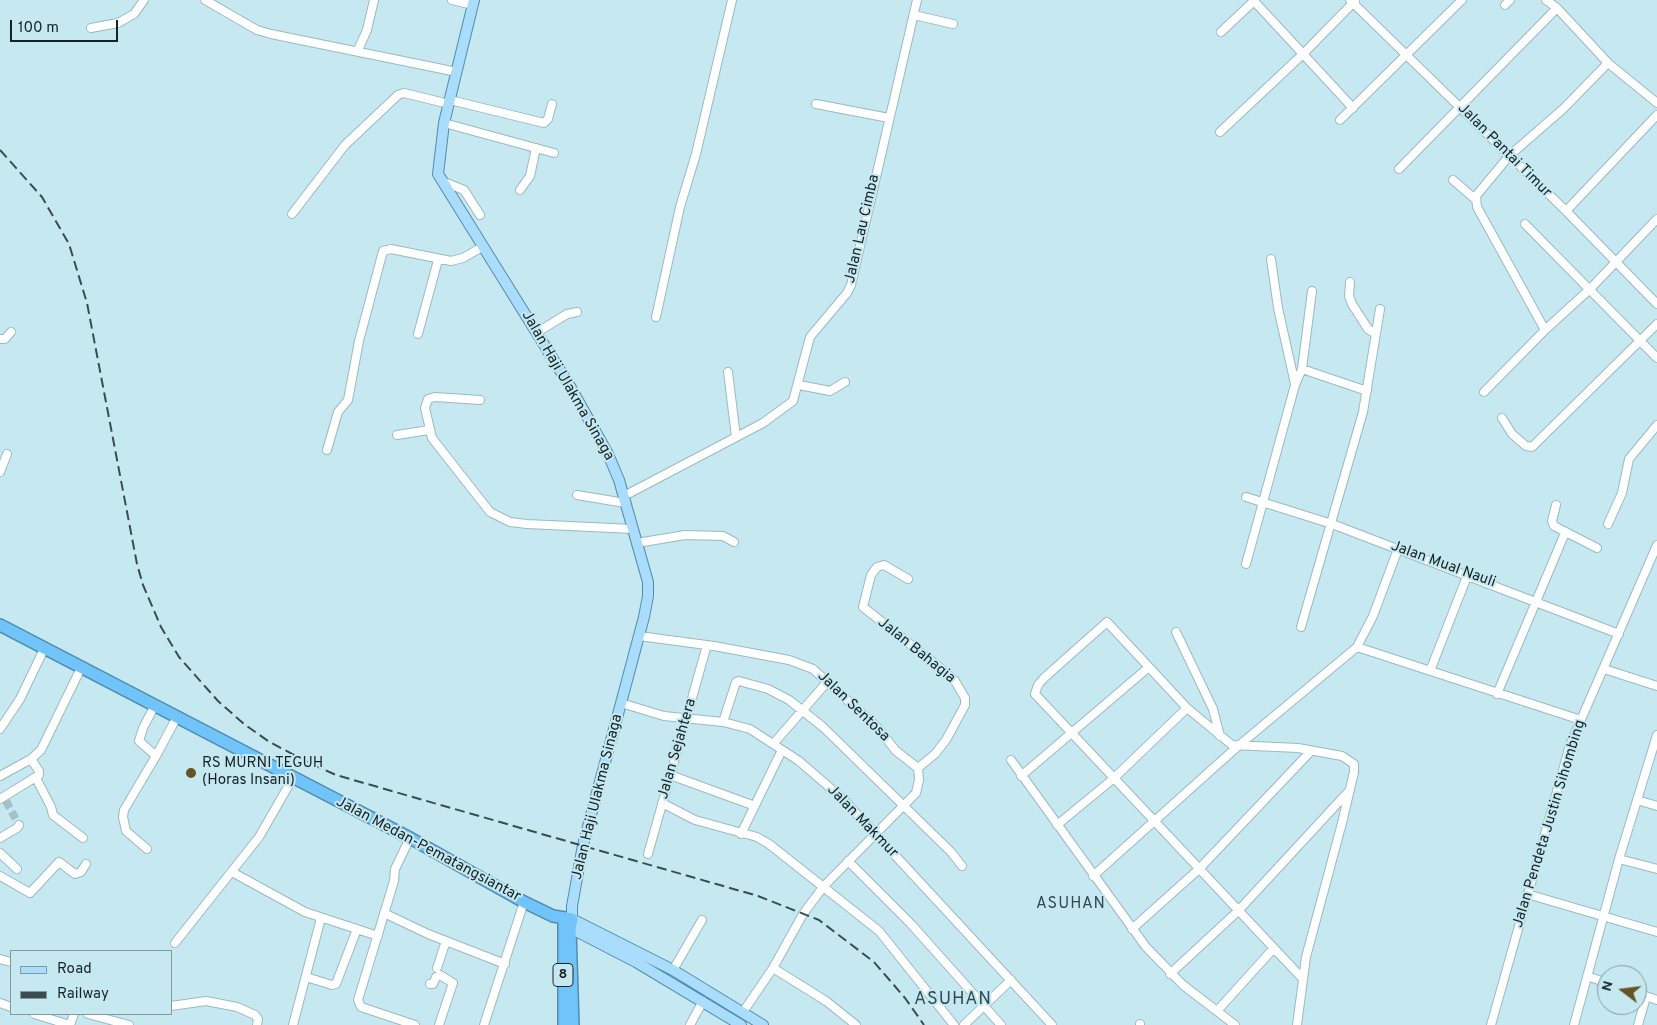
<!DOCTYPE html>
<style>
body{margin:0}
#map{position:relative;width:1657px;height:1025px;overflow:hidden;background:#c6e9f1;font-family:Overpass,sans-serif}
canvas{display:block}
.legend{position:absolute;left:10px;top:950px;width:162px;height:65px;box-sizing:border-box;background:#c6e9f1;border:1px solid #809aa0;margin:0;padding:6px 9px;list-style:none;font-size:15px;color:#162326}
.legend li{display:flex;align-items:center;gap:10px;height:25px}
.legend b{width:25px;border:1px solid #809aa0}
.north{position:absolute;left:1597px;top:965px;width:50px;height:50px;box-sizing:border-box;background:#c6e9f1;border:1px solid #809aa0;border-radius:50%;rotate:285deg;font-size:14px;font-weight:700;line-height:20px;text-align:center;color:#162326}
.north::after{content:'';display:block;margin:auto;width:18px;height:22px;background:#665422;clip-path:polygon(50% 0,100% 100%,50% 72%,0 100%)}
.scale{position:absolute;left:10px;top:20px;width:108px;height:22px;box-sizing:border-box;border:2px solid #162326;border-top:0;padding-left:6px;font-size:15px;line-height:18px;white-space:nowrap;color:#162326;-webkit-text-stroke:4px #c6e9f1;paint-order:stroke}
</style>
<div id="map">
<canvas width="1657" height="1025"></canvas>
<ul class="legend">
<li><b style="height:6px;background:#aadcfb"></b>Road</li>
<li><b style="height:6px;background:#3b4c50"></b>Railway</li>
</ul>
<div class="north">N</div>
<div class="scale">100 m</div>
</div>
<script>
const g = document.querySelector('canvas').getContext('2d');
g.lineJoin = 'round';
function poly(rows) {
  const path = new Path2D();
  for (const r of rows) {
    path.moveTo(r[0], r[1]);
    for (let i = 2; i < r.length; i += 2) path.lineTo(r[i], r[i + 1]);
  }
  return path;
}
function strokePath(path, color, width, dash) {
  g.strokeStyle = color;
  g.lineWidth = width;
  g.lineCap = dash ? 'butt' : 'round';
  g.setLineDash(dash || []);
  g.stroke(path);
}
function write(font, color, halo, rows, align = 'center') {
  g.font = font + ' Overpass,sans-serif';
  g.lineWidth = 4;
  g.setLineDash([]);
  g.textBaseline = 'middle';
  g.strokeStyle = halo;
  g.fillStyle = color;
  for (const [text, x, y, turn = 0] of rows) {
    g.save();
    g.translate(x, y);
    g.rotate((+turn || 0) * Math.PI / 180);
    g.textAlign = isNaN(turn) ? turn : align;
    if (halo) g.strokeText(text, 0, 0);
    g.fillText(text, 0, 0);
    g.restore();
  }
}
strokePath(poly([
 [6,801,19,825]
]), '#a3c1c8', 8, [8, 4]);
const minor = poly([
 [205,0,257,30,271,34,457,72],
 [452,0,473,5],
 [1350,0,1566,211,1657,304],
 [1546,0,1557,8,1608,63,1657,103],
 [1254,1,1353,108],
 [1505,5,1510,0],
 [914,15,953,24],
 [91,28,118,23,134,14,144,0],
 [1221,32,1255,0],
 [358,50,367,30,374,0],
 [450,100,544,123,548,119,552,104],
 [816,104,889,118],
 [1340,120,1462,0],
 [444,123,554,153],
 [1220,132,1303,54,1355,1],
 [1399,169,1557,8],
 [1453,180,1475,199],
 [444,182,464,190,480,215],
 [520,190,530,176,536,148],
 [1566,211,1657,115],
 [292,214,345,145,398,95,404,93,449,104],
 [1525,224,1657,358],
 [1271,259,1278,308,1295,384],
 [1350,282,1349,296,1352,304,1368,329,1376,334],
 [656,317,680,207,696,154,732,0],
 [1545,330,1477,207,1476,196,1509,156,1563,109,1608,63],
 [536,333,567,314,577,312],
 [418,334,438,260],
 [0,339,5,339,11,332],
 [1302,369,1367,391],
 [728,372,736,437],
 [799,385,830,391,845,382],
 [1484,392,1545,330,1590,289,1657,219],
 [480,400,435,397,428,399,425,408,432,438,490,512,510,522,527,524,633,529],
 [1502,418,1512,434,1526,446,1532,447,1657,324],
 [397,435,429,430],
 [327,450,338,412,348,400,359,341,383,251,391,249,451,261,463,258,482,247],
 [0,472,7,454],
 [577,495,625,503],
 [624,496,763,423,793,401,810,337,847,293,851,285,917,0],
 [1246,497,1332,524,1619,634],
 [1556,505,1552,521,1554,526,1597,548],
 [1608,524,1622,493,1629,459,1657,425],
 [637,543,685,535,723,536,734,542],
 [1246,564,1295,385,1302,369,1312,291],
 [908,579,884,565,877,567,871,575,863,607,944,671,955,681,965,698,965,705,946,740,935,754,918,768],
 [1301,627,1363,412,1380,309],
 [1176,632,1213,709,1220,736],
 [639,636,714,646,789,660,813,669,878,728,896,751,918,768,919,780,916,793,824,886,803,914,773,968,743,1012],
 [1357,647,1581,720],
 [1604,669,1657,686],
 [1430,671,1468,574],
 [1497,694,1565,533],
 [621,703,664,716,723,722,750,729,799,761,843,799,1052,1025],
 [723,722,736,682,739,681,768,689,789,700,823,727,951,852,962,866],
 [0,729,20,699,45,647],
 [774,743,828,681],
 [156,756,177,717],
 [1011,760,1146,947,1183,985,1235,1025],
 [670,775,755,806],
 [0,776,31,759,41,750,82,666],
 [1021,776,1149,667],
 [36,778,51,807,53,815,83,838],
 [0,799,39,775,39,771,31,759],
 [1637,800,1657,806],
 [662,803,695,820,757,837,769,844,879,931,954,1025],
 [1057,825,1113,779,1187,708],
 [741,834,782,750],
 [0,838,17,828,19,825],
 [410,838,395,869,394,881,358,1000,361,1007,415,1025],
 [147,849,126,831,123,817,124,810,156,756,139,741,143,728,155,705],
 [0,853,17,869],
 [648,854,707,645],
 [1619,859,1657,869],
 [848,861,911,924,1001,1025],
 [232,872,305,912,378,936],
 [0,876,30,893,59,862,75,874,81,872,86,864],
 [1093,876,1237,747,1357,647,1373,616,1398,549],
 [1527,894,1657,932],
 [384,913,428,934,505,964],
 [1132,929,1199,869,1311,751],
 [175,943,259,837,293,778],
 [0,959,11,962],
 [437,968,446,941],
 [773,968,826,1001,856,1025],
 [673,970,702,920],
 [1170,974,1238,911,1349,791],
 [1587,976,1607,983],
 [306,977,332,985,336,984,357,929],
 [430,984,433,984,436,977,440,975,453,983,439,1025],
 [1637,993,1657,1000],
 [0,1003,11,1007],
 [171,1006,206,1001,237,1007,255,1015,258,1019,257,1025],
 [1217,1011,1274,948],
 [34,1014,70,1025],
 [88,1014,129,1025],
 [1140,1024,1140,1025],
 [70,1025,74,1014],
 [293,1025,321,918],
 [484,1025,524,902],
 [690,1025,703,1001],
 [964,1025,1011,980],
 [1297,1025,1306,957,1342,823,1354,772,1354,764,1342,756,1298,748,1232,745,1187,708,1107,622,1044,678,1038,685,1035,694,1302,978],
 [1491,1025,1570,745,1657,545],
 [1574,1025,1619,859,1657,735],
 [1638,1025,1646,997]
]);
const major = poly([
 [474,0,444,123,438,174,571,388,608,454,619,480,648,582,648,596,644,617,583,845,572,906,572,919,673,970,763,1025],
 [570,928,636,962,741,1025]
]);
const highway = poly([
 [0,625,410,838,524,902,553,916,572,919,570,928,573,1025],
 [564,920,564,1025]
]);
strokePath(minor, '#99bac2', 10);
strokePath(major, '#518caf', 12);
strokePath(highway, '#518caf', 14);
strokePath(minor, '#fff', 8);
strokePath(major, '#aadcfb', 10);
strokePath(highway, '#71c4f9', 11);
strokePath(poly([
 [0,150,42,197,69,244,87,303,137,564,143,585,161,627,179,657,218,701,244,724,268,741,309,763,336,775,758,896,819,920,874,962,905,998,924,1025]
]), '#3b4c50', 2, [10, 5]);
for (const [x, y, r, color] of [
 [191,773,6,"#665422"]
]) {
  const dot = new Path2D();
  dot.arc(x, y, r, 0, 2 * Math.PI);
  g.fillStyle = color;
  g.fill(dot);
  strokePath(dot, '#c6e9f1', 2);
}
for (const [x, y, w] of [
 [563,975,20]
]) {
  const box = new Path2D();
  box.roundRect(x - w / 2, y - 11.5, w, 23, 4);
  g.fillStyle = '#c6e9f1';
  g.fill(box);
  strokePath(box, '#162326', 1);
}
write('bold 14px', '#162326', null, [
 ["8",563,975]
]);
write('15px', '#162326', '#c6e9f1', [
 ["Jalan Pantai Timur",1504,151,45],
 ["Jalan Lau Cimba",863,229,-77],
 ["Jalan Haji Ulakma Sinaga",567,386,60],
 ["Jalan Mual Nauli",1443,565,20],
 ["Jalan Bahagia",916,651,39],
 ["Jalan Sentosa",853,707,44],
 ["Jalan Sejahtera",678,749,-74],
 ["Jalan Haji Ulakma Sinaga",598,797,-76],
 ["Jalan Makmur",862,822,46],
 ["Jalan Pendeta Justin Sihombing",1550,824,-73],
 ["Jalan Medan-Pematangsiantar",428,850,28]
]);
write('15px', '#162326', '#c6e9f1', [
 ["RS MURNI TEGUH",202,764],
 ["(Horas Insani)",202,781]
], 'left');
g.letterSpacing = '1px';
write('16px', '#2c4a51', '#c6e9f1', [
 ["ASUHAN",1071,905]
]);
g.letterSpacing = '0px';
g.letterSpacing = '1px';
write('18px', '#2c4a51', '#c6e9f1', [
 ["ASUHAN",953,1000]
]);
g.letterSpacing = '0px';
</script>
